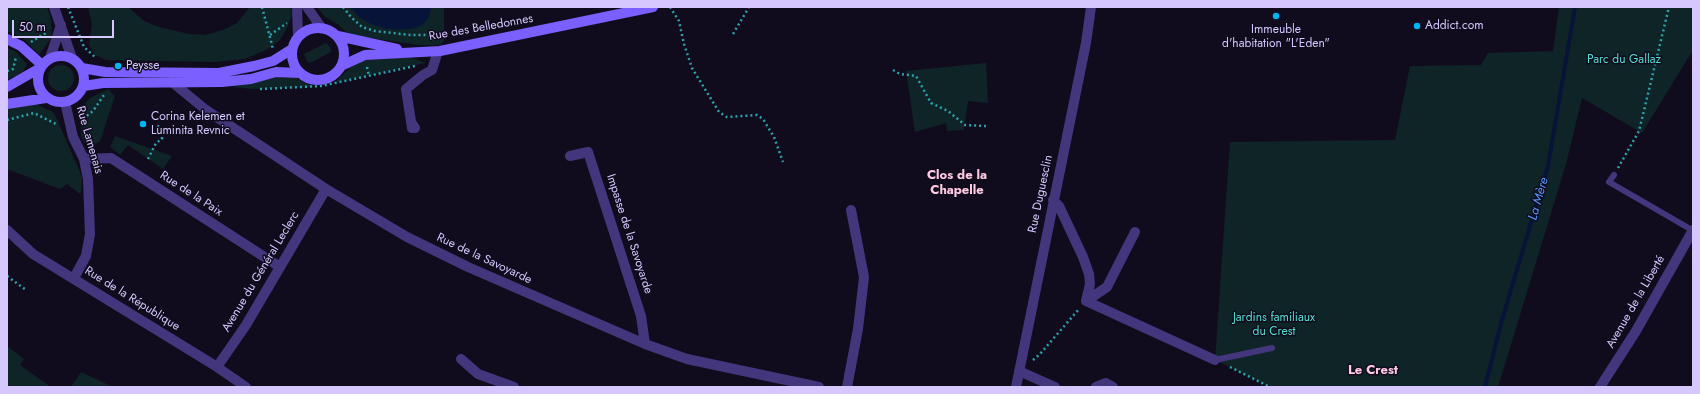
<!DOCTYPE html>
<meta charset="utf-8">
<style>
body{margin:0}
#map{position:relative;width:1700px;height:394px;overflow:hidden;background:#110c1d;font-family:Jost,sans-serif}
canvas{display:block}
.frame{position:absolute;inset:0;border:8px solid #d6c8ff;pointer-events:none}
.scale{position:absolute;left:12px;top:20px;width:102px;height:18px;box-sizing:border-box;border:2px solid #d6c8ff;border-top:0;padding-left:5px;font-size:12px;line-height:14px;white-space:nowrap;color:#d6c8ff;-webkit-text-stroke:3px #110c1d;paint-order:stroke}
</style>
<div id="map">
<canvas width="1700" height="394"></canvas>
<div class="frame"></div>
<div class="scale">50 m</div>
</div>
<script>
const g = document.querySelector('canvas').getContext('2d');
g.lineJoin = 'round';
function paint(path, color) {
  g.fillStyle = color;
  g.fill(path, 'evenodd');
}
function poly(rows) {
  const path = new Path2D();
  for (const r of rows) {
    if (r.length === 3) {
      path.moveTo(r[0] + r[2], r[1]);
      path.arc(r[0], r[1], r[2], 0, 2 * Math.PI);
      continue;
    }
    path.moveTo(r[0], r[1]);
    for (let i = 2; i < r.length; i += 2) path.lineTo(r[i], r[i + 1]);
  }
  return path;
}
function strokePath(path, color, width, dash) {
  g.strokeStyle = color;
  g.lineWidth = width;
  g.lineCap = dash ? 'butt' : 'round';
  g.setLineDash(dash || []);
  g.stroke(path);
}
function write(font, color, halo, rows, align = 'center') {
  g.font = font + ' Jost,sans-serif';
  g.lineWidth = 3;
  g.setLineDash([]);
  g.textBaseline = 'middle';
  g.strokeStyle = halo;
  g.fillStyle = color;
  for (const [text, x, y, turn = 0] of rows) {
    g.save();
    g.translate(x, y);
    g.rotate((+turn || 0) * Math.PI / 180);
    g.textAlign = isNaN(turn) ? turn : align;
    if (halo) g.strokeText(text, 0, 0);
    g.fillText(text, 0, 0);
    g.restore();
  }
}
paint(poly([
 [7,7,47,7,51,20,52,37,39,55,23,38,7,31],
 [88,7,128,7,144,21,159,27,189,34,205,35,223,30,237,23,250,7,291,7,292,14,287,28,280,40,268,49,245,59,215,62,106,60,95,55,89,45,92,24],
 [317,7,444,7,444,41,440,45,418,45,358,36,346,32,339,25,325,17],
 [1559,7,1693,7,1693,50,1642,133,1582,98,1566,164,1498,387,1270,387,1215,360,1230,142,1395,140,1410,66,1481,65,1488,53,1553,51],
 [326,43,330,47,331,52,310,63,307,61,304,54],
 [7,48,15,51,27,64,22,73,7,80],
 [398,57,413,58,426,63,334,83,352,66,362,61],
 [986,63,988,103,968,101,964,130,947,131,946,123,915,132,906,71],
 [61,78,13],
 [281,76,292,76,314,87,252,89,232,87],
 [108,89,115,96,100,141,91,146,84,142,81,136,82,106,90,98],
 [36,104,53,112,56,117,82,177,81,193,79,193,67,184,60,189,7,169,7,109],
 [115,136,172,156,163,169,128,145,120,155,110,147],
 [7,346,24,359,20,365,51,387,7,387],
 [81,372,113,387,71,387]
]), '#0f2427');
paint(poly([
 [350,7,432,7,428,18,422,25,415,28,400,30,383,28,371,24,360,18]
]), '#081339');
strokePath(poly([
 [1485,387,1502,320,1548,166,1575,7]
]), '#081339', 4);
strokePath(poly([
 [68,7,84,47,96,58],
 [262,7,273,49],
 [343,7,351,17,362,27,375,31,410,35,425,35,430,36,435,41],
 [670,7,679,21,684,44,692,68,719,112,727,117,757,115,763,119,774,137,783,162],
 [733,34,749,7],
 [270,35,287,23],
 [31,42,46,33],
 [367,67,369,76],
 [893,70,900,74,916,76,931,103,948,111,965,125,986,126],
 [7,71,13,69,16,57],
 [260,89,321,86,415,66],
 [83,119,93,111,104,95],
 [7,120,34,113,58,125],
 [148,159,156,143,162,139,162,127,157,126],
 [1618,168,1639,131,1669,7],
 [7,276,26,290],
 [1033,360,1040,354,1079,309],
 [1230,367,1270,387]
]), '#2da2ae', 2.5, [2, 3]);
strokePath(poly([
 [1614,175,1609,182,1692,230],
 [1215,360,1272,348]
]), '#44367c', 6);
strokePath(poly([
 [54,7,72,58],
 [297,7,298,36],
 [307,7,321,27],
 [50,58,61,25],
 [172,82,206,110,326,189,407,237,468,267,645,344,687,359,819,387],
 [65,102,73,137,84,159,88,179,90,234,86,256,74,278],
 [411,122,415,128,412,128,406,89,423,75,432,70,438,51],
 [570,156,588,152,641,316,645,344],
 [84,159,111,158,280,267],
 [1053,200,1059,206,1083,257,1089,274,1090,284,1086,301],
 [7,230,33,254,214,365,246,387],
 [1086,301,1215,360],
 [1086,301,1107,287,1135,232],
 [461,359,478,374,514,387],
 [217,367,246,325,326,189],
 [1019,371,1055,387],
 [847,387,858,329,864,277,851,210],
 [1016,387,1086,43,1091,7],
 [1096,387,1106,383,1113,387],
 [1600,387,1636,331,1693,230]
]), '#44367c', 10);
strokePath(poly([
 [318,54,26],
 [338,36,397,49],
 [7,39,21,46,42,65],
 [61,79,23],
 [341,66,365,55,440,51,653,7],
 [82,68,105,72,219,73,254,66,273,61,292,49],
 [84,86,103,83,222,82,251,79,276,72,300,73],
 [7,87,40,68],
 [7,104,46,98]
]), '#7b5fff', 10);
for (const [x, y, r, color] of [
 [1276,16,4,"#00b5f2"],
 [1417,26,4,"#00b5f2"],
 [118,66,4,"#00b5f2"],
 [143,124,4,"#00b5f2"]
]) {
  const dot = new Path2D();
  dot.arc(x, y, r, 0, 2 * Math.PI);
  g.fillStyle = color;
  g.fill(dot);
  strokePath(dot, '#110c1d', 1.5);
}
write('12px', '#d6c8ff', '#110c1d', [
 ["Addict.com",1425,26],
 ["Immeuble",1276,30,"center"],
 ["d'habitation \"L'Eden\"",1276,44,"center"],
 ["Peysse",126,66],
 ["Corina Kelemen et",151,117],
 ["Luminita Revnic",151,131]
], 'left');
write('12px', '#d6c8ff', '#110c1d', [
 ["Rue des Belledonnes",481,28,-10],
 ["Rue Lamenais",89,140,74],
 ["Rue de la Paix",191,194,33],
 ["Rue Duguesclin",1041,194,-78],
 ["Impasse de la Savoyarde",629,234,72],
 ["Rue de la Savoyarde",484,259,25],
 ["Avenue du Général Leclerc",261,272,-59],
 ["Rue de la République",132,299,32],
 ["Avenue de la Liberté",1636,302,-60]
]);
write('12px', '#55ded1', '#110c1d', [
 ["Parc du Gallaz",1624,60],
 ["Jardins familiaux",1274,318],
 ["du Crest",1274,332]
]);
write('bold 13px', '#ffcae3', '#110c1d', [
 ["Clos de la",957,176],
 ["Chapelle",957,191],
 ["Le Crest",1373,371]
]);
write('italic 13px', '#5696ff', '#110c1d', [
 ["La Mère",1539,199,-74]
]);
</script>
